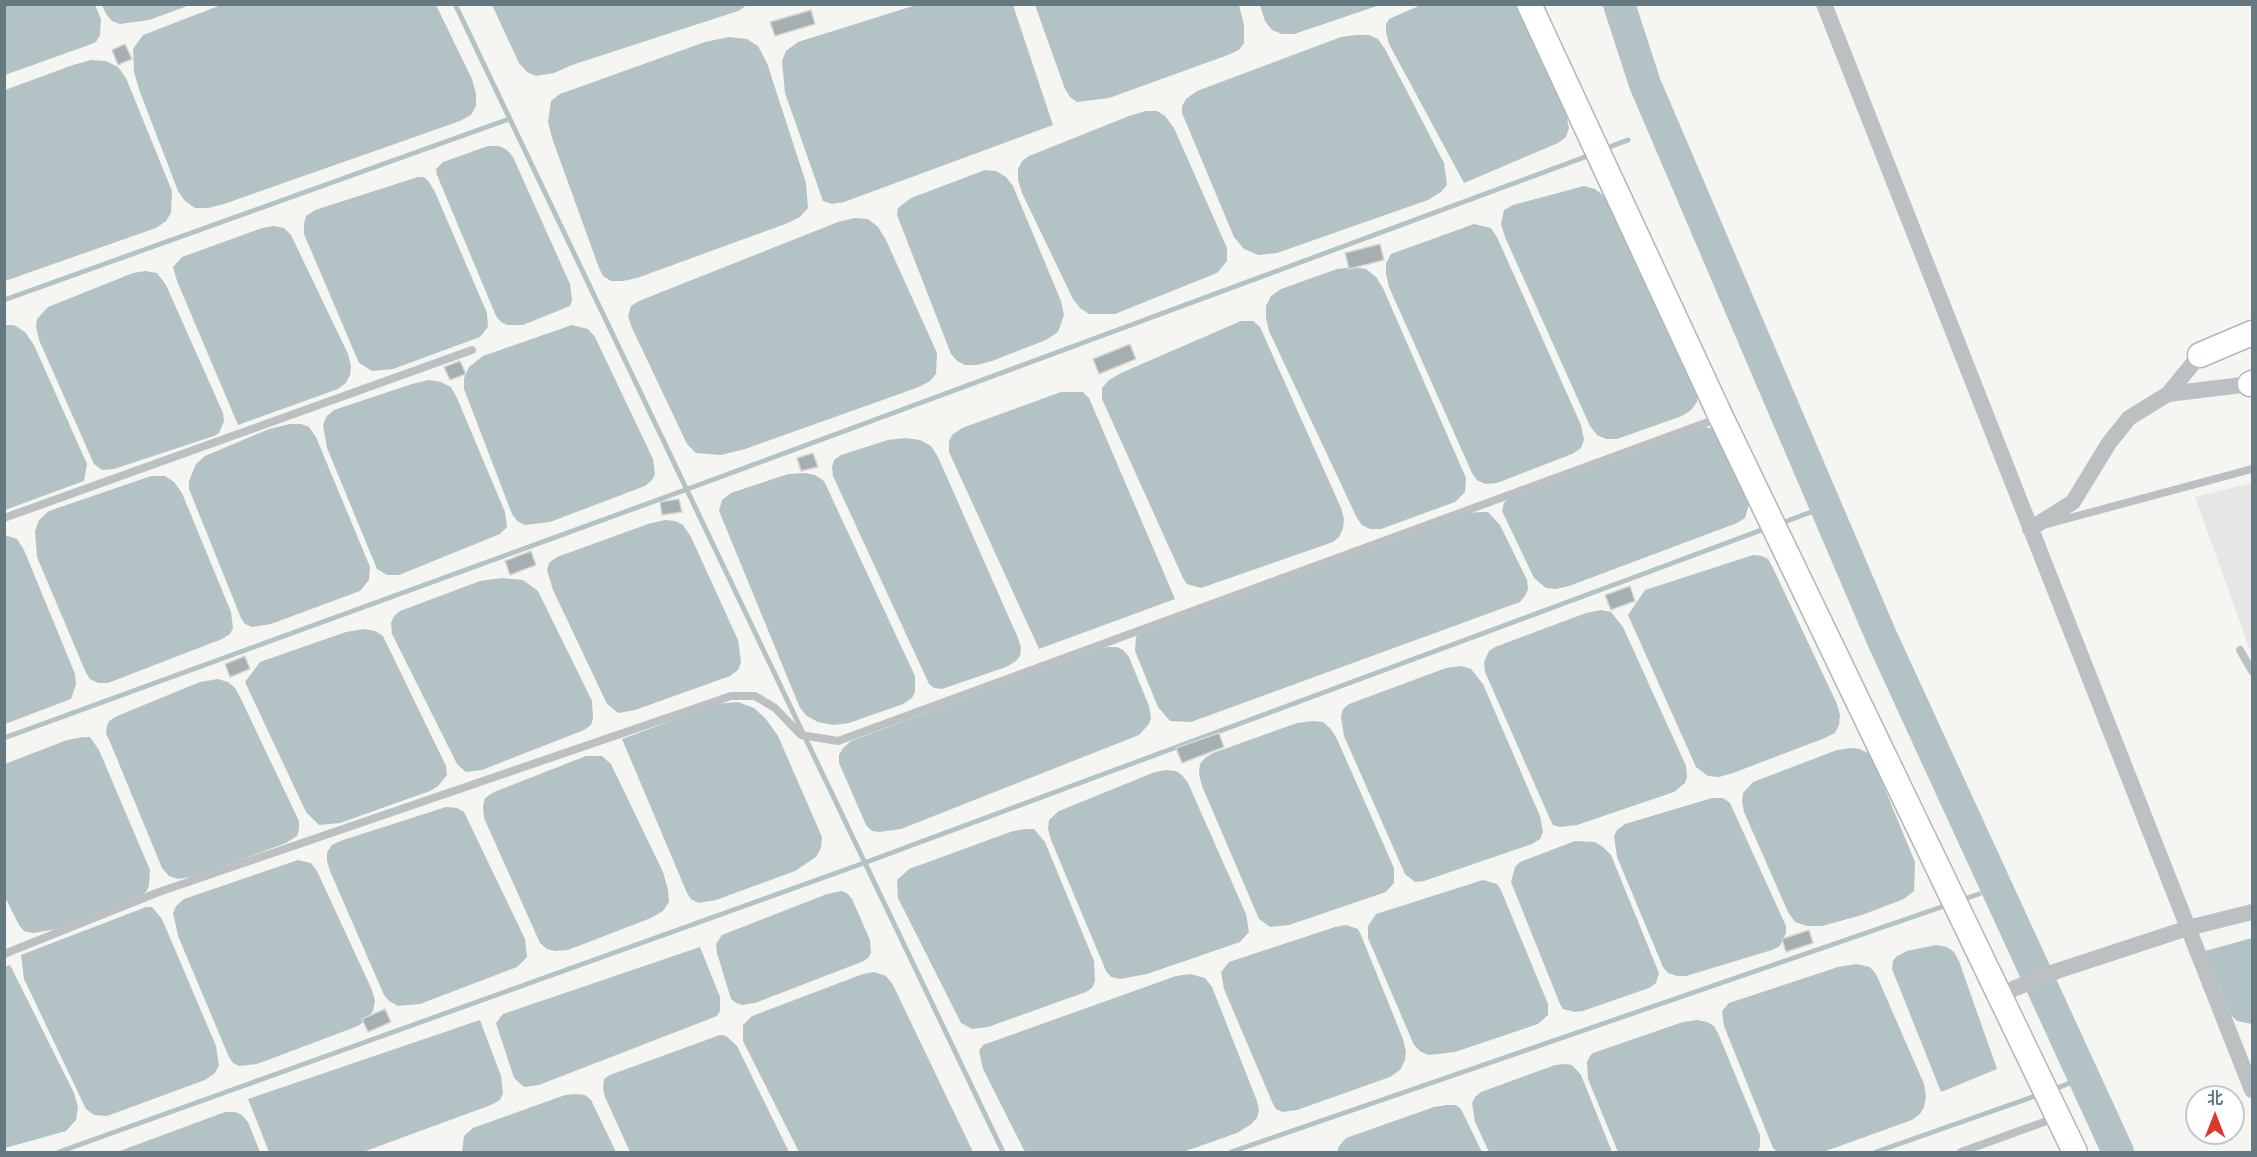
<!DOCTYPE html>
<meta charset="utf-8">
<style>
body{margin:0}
#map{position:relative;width:2257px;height:1157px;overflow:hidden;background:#f5f5f2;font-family:"DejaVu Sans","Noto Sans SC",sans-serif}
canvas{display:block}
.frame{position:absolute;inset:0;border:6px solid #657981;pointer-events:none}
.north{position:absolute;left:2185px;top:1085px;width:60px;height:60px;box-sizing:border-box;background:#fff;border:2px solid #c1c9cd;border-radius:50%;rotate:0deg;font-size:16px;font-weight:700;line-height:24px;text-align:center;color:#657981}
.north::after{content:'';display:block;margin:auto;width:21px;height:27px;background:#dc372b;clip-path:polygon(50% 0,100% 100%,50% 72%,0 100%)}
</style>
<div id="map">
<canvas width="2257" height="1157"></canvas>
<div class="frame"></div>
<div class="north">北</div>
</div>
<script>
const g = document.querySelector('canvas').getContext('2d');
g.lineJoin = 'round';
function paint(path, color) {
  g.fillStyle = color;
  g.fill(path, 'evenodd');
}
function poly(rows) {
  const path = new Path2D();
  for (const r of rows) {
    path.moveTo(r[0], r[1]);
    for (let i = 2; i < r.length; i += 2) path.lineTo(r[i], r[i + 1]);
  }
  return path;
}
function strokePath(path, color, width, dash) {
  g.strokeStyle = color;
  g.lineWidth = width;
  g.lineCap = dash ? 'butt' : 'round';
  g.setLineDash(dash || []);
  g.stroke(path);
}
paint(poly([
 [2252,483,2252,656,2195,497]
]), '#e6e6e5');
paint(poly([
 [4,5,95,5,101,19,100,35,96,42,86,46,5,75],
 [102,5,190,5,149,20,120,24,112,21,106,14],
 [221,5,436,5,472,79,476,94,476,106,471,115,460,121,224,204,208,208,195,208,185,201,178,191,140,92,134,72,133,49,143,35],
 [492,5,747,5,738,11,572,65,554,73,536,76,527,72,519,63],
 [916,5,1013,5,1053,125,844,202,832,204,823,201,785,93,782,61,786,51,798,42],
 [1035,5,1239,5,1244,25,1244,43,1239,50,1228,55,1109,98,1077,102,1070,97,1065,89],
 [1260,5,1260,4,1380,5,1294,34,1282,34,1272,30,1265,21],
 [1421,5,1518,5,1565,108,1569,128,1566,137,1558,143,1464,183,1389,44,1386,32,1386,24,1389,19],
 [1356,35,1369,35,1378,39,1385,49,1444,163,1447,185,1441,192,1428,200,1277,253,1258,255,1244,249,1234,237,1182,113,1182,106,1186,99,1197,91,1341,37],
 [729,37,747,39,758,46,767,63,806,183,808,208,800,217,788,223,637,278,623,281,611,281,603,276,599,268,552,138,548,122,551,101,560,94,705,42],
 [91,60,106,61,118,67,126,78,172,191,171,213,166,221,156,228,5,281,5,90,73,65],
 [1146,111,1157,111,1165,116,1174,128,1227,248,1227,261,1217,273,1115,314,1089,314,1080,308,1073,299,1022,193,1018,180,1018,169,1022,161,1029,156,1129,116],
 [488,146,499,146,507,150,513,157,570,284,572,300,570,306,523,325,507,325,501,322,496,316,437,175,436,169,443,162],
 [985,170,996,171,1006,177,1013,186,1061,301,1064,315,1058,332,1046,340,992,361,977,365,965,365,957,361,951,354,897,215,898,208,911,198],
 [418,177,424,177,429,182,435,192,487,313,488,327,480,337,393,369,372,371,359,363,304,234,304,224,306,216,315,210],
 [1584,186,1595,189,1603,195,1695,379,1698,391,1697,402,1691,410,1682,416,1617,439,1606,439,1597,435,1590,426,1505,237,1501,224,1504,210,1513,205],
 [855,218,868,219,878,227,886,240,937,353,936,374,930,381,919,387,745,449,721,455,696,453,687,444,632,328,628,316,631,306,639,301,838,222],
 [1474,224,1491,228,1497,237,1581,425,1584,440,1581,448,1572,454,1497,483,1485,484,1477,480,1472,473,1389,287,1386,274,1386,263,1391,254],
 [274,226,284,228,291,235,348,354,351,366,350,375,346,383,338,389,238,425,177,281,173,267,182,257,262,228],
 [1353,267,1366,269,1376,277,1383,288,1466,478,1465,492,1455,502,1381,529,1370,529,1362,525,1357,518,1269,331,1266,318,1266,306,1271,296,1281,289,1337,269],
 [145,271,157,273,166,285,223,413,224,421,219,433,214,436,114,469,102,470,94,464,39,340,36,327,37,319,48,307,133,273],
 [1241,321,1253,321,1260,327,1341,508,1344,519,1343,529,1339,537,1333,542,1201,588,1187,584,1183,578,1102,399,1102,388,1109,380,1121,373],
 [4,325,14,325,25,332,34,345,87,464,84,481,5,510],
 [572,325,588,329,595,337,653,459,655,474,652,480,645,486,550,522,525,525,517,521,512,514,464,389,464,378,469,367,483,356],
 [429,380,441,382,451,387,457,398,505,512,507,527,500,534,399,575,387,575,377,569,327,448,323,425,326,417,334,410,412,384],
 [1061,392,1083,392,1089,398,1175,599,1039,649,949,452,949,442,952,435,962,428],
 [290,424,301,424,309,427,316,437,370,567,369,580,360,591,271,624,252,627,245,624,241,618,189,489,189,481,196,464,205,456,269,429],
 [1703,427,1711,428,1717,432,1747,494,1749,504,1745,518,1737,523,1569,586,1556,589,1546,588,1534,578,1502,511,1504,503,1508,499],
 [905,438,920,440,931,446,938,457,1018,638,1021,648,1020,656,1016,661,1006,667,942,689,934,688,929,684,833,476,832,467,834,460,841,455,888,440],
 [804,473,815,475,824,481,915,676,915,692,912,698,903,704,849,723,833,725,818,722,807,716,800,708,719,511,722,500,731,493,788,474],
 [151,476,165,476,174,482,182,493,231,612,233,628,230,634,222,639,108,683,98,683,90,679,86,673,37,557,35,531,39,520,49,511],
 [1480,512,1488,512,1500,525,1527,580,1528,589,1525,596,1520,602,1191,722,1170,721,1158,707,1135,651,1136,637,1141,631,1470,513],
 [665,520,675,521,683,525,691,537,738,640,741,662,738,670,730,676,635,710,618,713,607,704,553,590,547,570,549,563,557,557,648,524],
 [5,535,17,539,24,550,75,674,76,684,71,699,5,724],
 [1753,555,1762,556,1768,559,1773,568,1837,704,1840,715,1839,725,1835,733,1825,738,1733,773,1719,777,1708,776,1696,767,1628,615,1645,590],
 [502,578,523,580,538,591,592,701,593,719,591,725,584,730,482,770,466,772,457,764,392,634,391,623,394,616,400,611,480,581],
 [1601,610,1611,612,1623,627,1686,766,1687,777,1685,783,1674,792,1577,825,1560,827,1553,825,1550,819,1485,672,1484,662,1489,651,1495,647,1586,613],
 [364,629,375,631,383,636,446,766,447,775,438,786,430,791,340,823,319,825,306,812,245,682,260,662,346,632],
 [1108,647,1117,647,1123,650,1129,657,1149,706,1151,718,1149,724,1139,735,901,829,879,832,872,831,866,825,839,763,839,755,843,748,851,741,1097,649],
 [1461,666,1471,669,1483,684,1540,816,1543,832,1540,839,1532,844,1424,881,1415,882,1405,874,1344,736,1341,717,1343,709,1349,704,1446,668],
 [218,679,228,682,235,688,240,697,299,821,299,829,297,836,286,843,197,876,178,879,169,876,162,868,110,742,106,734,107,726,109,721,117,716,200,682],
 [738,702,754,708,766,719,778,736,822,837,821,848,816,857,795,871,716,900,698,903,691,899,687,893,622,739,716,704],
 [1312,721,1323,722,1330,728,1337,739,1394,868,1394,883,1386,892,1289,925,1270,927,1259,919,1202,786,1199,774,1200,764,1205,758,1213,753,1297,723],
 [83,737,90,737,99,750,150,870,149,886,146,892,139,897,57,929,33,933,24,931,19,925,5,897,5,764,67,740],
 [1851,748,1860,749,1868,753,1873,760,1915,862,1914,891,1904,899,1862,915,1822,926,1807,926,1795,922,1788,912,1744,812,1742,802,1743,793,1753,782,1837,750],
 [586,756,602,756,611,764,663,872,668,890,669,902,663,911,651,918,568,950,555,951,547,949,540,943,484,818,483,806,485,798,494,792],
 [1166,770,1176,771,1182,775,1188,783,1246,914,1249,932,1240,942,1147,974,1120,979,1111,977,1106,971,1051,840,1048,829,1049,820,1059,811,1155,772],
 [1712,798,1723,798,1730,803,1786,926,1786,933,1780,946,1772,950,1686,976,1677,976,1668,973,1663,967,1617,857,1614,836,1617,830,1625,824],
 [446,807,457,808,464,812,525,939,527,957,517,967,420,1004,398,1006,389,1001,384,995,330,871,327,861,327,852,332,845,340,841],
 [1026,829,1034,829,1045,842,1094,961,1095,981,1092,988,1086,992,988,1027,972,1029,961,1023,898,898,897,880,909,869,1013,831],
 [1575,841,1595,842,1603,847,1611,855,1659,973,1656,983,1649,988,1583,1011,1575,1012,1563,1009,1560,1004,1511,882,1515,867,1520,862],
 [298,860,311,863,317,871,372,990,375,1001,373,1011,367,1019,358,1026,257,1064,239,1066,233,1063,229,1057,178,936,173,913,176,906,184,899],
 [1483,880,1497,884,1501,890,1548,1004,1548,1015,1538,1024,1455,1052,1429,1055,1421,1052,1414,1045,1368,938,1368,926,1376,914],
 [842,891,848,894,852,899,870,940,871,953,868,958,864,961,755,1003,742,1005,736,1003,731,999,717,953,716,944,722,935,827,894],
 [146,907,152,907,162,919,216,1046,219,1066,214,1074,205,1080,107,1116,94,1115,86,1109,24,979,21,955],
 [1346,925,1358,929,1361,935,1403,1039,1406,1052,1405,1060,1400,1070,1390,1077,1297,1110,1282,1112,1276,1109,1273,1104,1224,989,1221,972,1229,962,1335,927],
 [2252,938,2252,1024,2237,1021,2231,1015,2205,951],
 [1936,945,1947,947,1954,952,1959,961,1997,1069,1941,1092,1892,969,1893,961,1897,956,1907,951],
 [700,947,720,997,720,1011,717,1016,539,1085,524,1087,514,1078,496,1023,503,1014],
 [1856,964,1870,967,1876,974,1924,1084,1926,1097,1924,1107,1920,1114,1912,1120,1823,1152,1777,1152,1773,1148,1724,1026,1722,1011,1729,1003,1838,967],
 [10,965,74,1093,78,1107,76,1120,66,1131,5,1148,4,967],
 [874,972,886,976,893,985,973,1152,799,1152,743,1041,743,1025,752,1016,863,974],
 [1190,974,1205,978,1212,987,1257,1101,1259,1110,1257,1118,1250,1125,1237,1133,1183,1152,1025,1152,983,1069,979,1051,983,1045,1176,976],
 [480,1020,501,1076,503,1093,500,1100,491,1105,363,1152,269,1152,248,1099],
 [1697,1020,1707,1022,1714,1026,1718,1033,1760,1135,1760,1146,1758,1152,1618,1152,1588,1079,1587,1062,1590,1056,1593,1053,1683,1022],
 [720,1035,726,1036,737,1046,789,1152,630,1152,605,1097,603,1088,604,1079,610,1075],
 [1565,1064,1572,1065,1581,1075,1612,1152,1489,1152,1475,1122,1472,1103,1475,1097,1481,1092,1555,1065],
 [576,1094,585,1095,591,1100,616,1152,462,1152,464,1136,473,1128,565,1095],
 [1447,1105,1456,1105,1461,1109,1482,1152,1337,1152,1339,1146,1346,1138,1434,1107],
 [225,1112,235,1112,242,1115,248,1122,260,1152,117,1152]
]), '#b3c3c5');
strokePath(poly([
 [455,4,1003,1152],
 [1604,149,1628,140],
 [4,300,509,119],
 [1779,524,1811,512],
 [4,738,685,490,1593,154],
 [1961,900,1979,894],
 [2052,1090,2070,1083],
 [59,1152,864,863,1767,528],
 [1231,1152,1950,904],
 [1876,1152,2041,1094]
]), '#b3c3c5', 5);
strokePath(poly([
 [1619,4,1645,84,1881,636,2118,1152]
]), '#b3c3c5', 32);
const building = poly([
 [811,10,815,24,775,36,770,22,811,10],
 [125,44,132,59,118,65,112,50,125,44],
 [1380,244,1384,260,1349,269,1345,253,1380,244],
 [1130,344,1136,359,1099,374,1093,359,1130,344],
 [460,361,466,374,450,380,444,367,460,361],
 [813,453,818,467,801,471,797,458,813,453],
 [679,499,682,512,662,515,660,502,679,499],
 [531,551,536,565,510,575,505,561,531,551],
 [1630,586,1635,601,1611,610,1605,595,1630,586],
 [245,656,250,669,230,677,225,664,245,656],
 [1219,733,1224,747,1182,763,1176,748,1219,733],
 [1809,930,1813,943,1786,952,1782,939,1809,930],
 [385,1009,391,1022,368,1032,362,1019,385,1009]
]);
paint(building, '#a5afb2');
strokePath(building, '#d6d6d4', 1.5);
const secondary = poly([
 [1529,4,1721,417,2075,1152],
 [2200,355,2252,333],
 [2250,384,2252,383]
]);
strokePath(secondary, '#b0b7ba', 27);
strokePath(poly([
 [4,518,472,350],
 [2047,524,2252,469],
 [2240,650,2252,671],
 [4,954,159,892,731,696,755,696,775,708,801,735,838,741,1719,418],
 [1961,1152,2055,1118]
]), '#bbc1c3', 8);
strokePath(poly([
 [1824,4,2252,1090],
 [2168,394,2250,384],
 [2030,529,2073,502,2109,443,2129,418,2168,394,2200,355],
 [2001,994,2057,971,2188,928,2252,912]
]), '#bbc1c3', 16);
strokePath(secondary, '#fff', 24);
</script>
